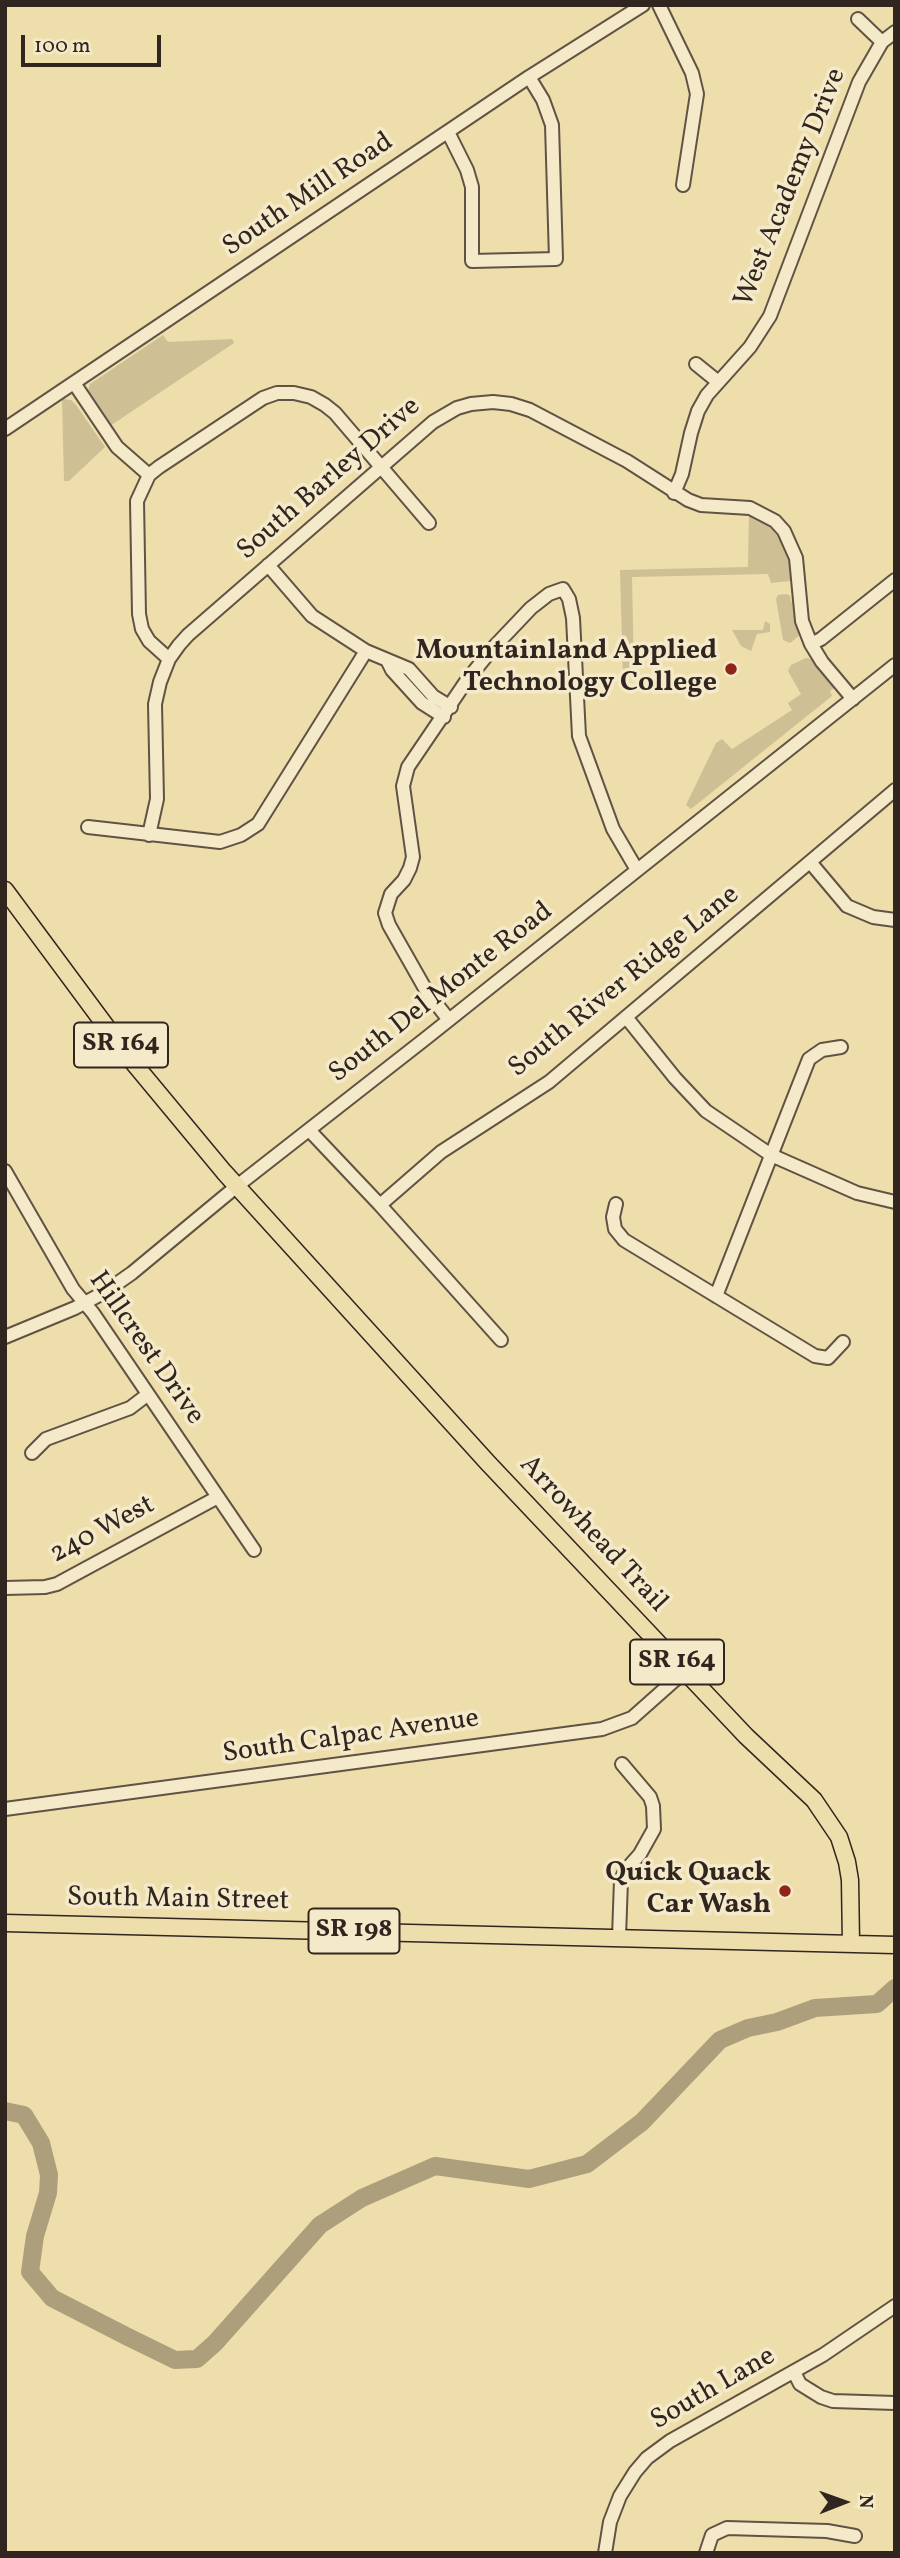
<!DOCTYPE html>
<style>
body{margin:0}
#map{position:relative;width:900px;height:2558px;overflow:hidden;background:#eedeac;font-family:Vollkorn,serif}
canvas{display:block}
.frame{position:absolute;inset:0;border:7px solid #312520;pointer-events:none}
.north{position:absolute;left:809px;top:2467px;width:70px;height:70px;-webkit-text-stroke:5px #f4eac9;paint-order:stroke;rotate:89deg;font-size:19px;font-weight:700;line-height:28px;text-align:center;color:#312520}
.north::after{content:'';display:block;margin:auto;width:24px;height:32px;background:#312520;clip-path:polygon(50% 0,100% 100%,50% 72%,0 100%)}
.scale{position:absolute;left:21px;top:35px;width:140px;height:32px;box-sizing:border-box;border:4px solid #312520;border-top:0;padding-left:9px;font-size:21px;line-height:24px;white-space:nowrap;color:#312520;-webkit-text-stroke:5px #f4eac9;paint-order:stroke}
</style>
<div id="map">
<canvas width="900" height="2558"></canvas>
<div class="frame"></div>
<div class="north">N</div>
<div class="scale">100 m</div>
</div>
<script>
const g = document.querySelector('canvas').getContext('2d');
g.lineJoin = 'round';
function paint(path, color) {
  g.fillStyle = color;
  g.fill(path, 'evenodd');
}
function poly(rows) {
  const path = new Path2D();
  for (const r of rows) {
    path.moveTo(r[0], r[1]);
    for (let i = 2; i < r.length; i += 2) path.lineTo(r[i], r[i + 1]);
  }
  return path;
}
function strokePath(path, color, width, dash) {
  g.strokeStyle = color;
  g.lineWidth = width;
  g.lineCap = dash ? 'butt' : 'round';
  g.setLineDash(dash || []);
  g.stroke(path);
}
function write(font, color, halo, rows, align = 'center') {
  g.font = font + ' Vollkorn,serif';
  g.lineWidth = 7;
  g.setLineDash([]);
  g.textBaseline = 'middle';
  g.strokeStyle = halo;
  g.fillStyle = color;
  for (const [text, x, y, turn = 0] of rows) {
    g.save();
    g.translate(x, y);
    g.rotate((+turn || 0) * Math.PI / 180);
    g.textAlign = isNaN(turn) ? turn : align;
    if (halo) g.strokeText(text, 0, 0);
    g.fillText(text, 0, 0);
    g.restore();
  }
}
paint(poly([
 [163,335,168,342,232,339,234,343,110,426,89,397,88,391,90,384],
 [62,399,71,400,76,405,105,447,69,481,64,481],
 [749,515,769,526,782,541,789,562,790,581,771,583,768,574,632,577,634,674,623,675,620,570,748,567],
 [787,594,790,596,800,635,790,643,783,640,776,599,778,595],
 [765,621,770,624,770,632,757,634,751,651,741,646,732,630,763,630],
 [806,658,812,659,834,688,830,691,832,696,691,809,686,805,716,743,722,739,732,749,792,710,788,703,801,694,788,671,791,665]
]), '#cebf94');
strokePath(poly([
 [5,2111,24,2115,41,2143,49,2175,48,2193,35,2236,30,2272,52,2298,128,2337,175,2360,197,2359,215,2343,320,2225,362,2198,435,2166,529,2179,587,2164,642,2122,720,2040,748,2028,777,2022,815,2008,877,2004,895,1988]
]), '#ae9f7c', 18);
const minor = poly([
 [659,5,692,73,697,94,683,185],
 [858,19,882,42],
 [448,132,467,170,472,187,472,261,556,259,552,125,543,100,529,77],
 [696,364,717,381],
 [74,383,117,447,149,475],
 [5,429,529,77,643,5],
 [674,493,682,474,691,433,698,411,707,395,750,347,770,316,859,82,882,42,895,32],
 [268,565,312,616,366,651,409,669,433,696,451,707],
 [811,644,821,639,895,580],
 [169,659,149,641,142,629,139,614,137,501,149,475,159,467,263,398,277,393,294,393,311,397,325,405,335,413,429,523],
 [388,662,392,670,422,703,444,717],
 [88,827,220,842,241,835,258,824,366,651],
 [149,835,157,799,155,704,160,682,169,659,179,645,188,635,433,422,457,408,471,404,493,402,511,404,530,410,627,461,688,500,701,505,750,508,775,521,784,531,796,558,802,621,811,644,822,662,853,699],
 [810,862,847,906,873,917,895,920],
 [626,1017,675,1078,706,1111,771,1155,857,1193,895,1202],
 [449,1020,427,992,389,925,385,913,391,894,404,880,410,868,413,857,403,786,408,767,467,680,493,648,531,608,549,594,563,589,569,599,573,618,579,736,613,829,637,870],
 [309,1130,380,1205,501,1340],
 [5,1171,73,1289,93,1313,254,1550],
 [616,1204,613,1217,615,1229,624,1240,815,1356,828,1358,843,1342],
 [380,1205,441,1152,549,1082,895,790],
 [716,1296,809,1059,822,1050,841,1047],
 [5,1337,75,1308,105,1292,132,1273,237,1186,425,1039,895,665],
 [32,1453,46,1439,130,1408,147,1395],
 [5,1588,45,1587,57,1584,218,1497],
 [5,1809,602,1729,632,1718,685,1671],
 [619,1937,621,1880,625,1871,640,1854,654,1829,653,1806,650,1797,622,1764],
 [794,2372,800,2384,821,2397,833,2401,895,2403],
 [605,2553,610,2522,620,2496,635,2472,647,2458,670,2441,823,2355,895,2306],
 [706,2553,712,2535,727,2528,827,2531,855,2536]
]);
const major = poly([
 [5,890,131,1060,224,1172,488,1463,746,1736,814,1800,839,1837,847,1862,850,1880,851,1944],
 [5,1923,895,1945]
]);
strokePath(minor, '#605343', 16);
strokePath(major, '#312520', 19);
strokePath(minor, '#f4eac9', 12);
strokePath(major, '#eedeac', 16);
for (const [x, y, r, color] of [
 [731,669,7,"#8f2418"],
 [785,1891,7,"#8f2418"]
]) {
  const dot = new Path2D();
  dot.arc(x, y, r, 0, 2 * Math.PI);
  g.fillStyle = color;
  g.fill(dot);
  strokePath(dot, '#f4eac9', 2.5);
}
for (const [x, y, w] of [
 [121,1045,94],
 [677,1662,94],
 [354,1931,91]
]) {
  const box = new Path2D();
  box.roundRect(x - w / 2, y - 22.5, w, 45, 5);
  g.fillStyle = '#f4eac9';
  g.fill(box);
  strokePath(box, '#312520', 2);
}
write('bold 26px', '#312520', null, [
 ["SR 164",121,1045],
 ["SR 164",677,1662],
 ["SR 198",354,1931]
]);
write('28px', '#312520', '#f4eac9', [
 ["West Academy Drive",792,188,-68],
 ["South Mill Road",309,196,-34],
 ["South Barley Drive",330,480,-41],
 ["South River Ridge Lane",625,983,-39],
 ["South Del Monte Road",442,994,-38],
 ["Hillcrest Drive",145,1349,55],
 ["240 West",103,1531,-28],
 ["Arrowhead Trail",592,1535,47],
 ["South Calpac Avenue",351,1738,-8],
 ["South Main Street",178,1901,1],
 ["South Lane",714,2390,-30]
]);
write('bold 28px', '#312520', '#f4eac9', [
 ["Mountainland Applied",717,653],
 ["Technology College",717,685],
 ["Quick Quack",771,1875],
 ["Car Wash",771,1907]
], 'right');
</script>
